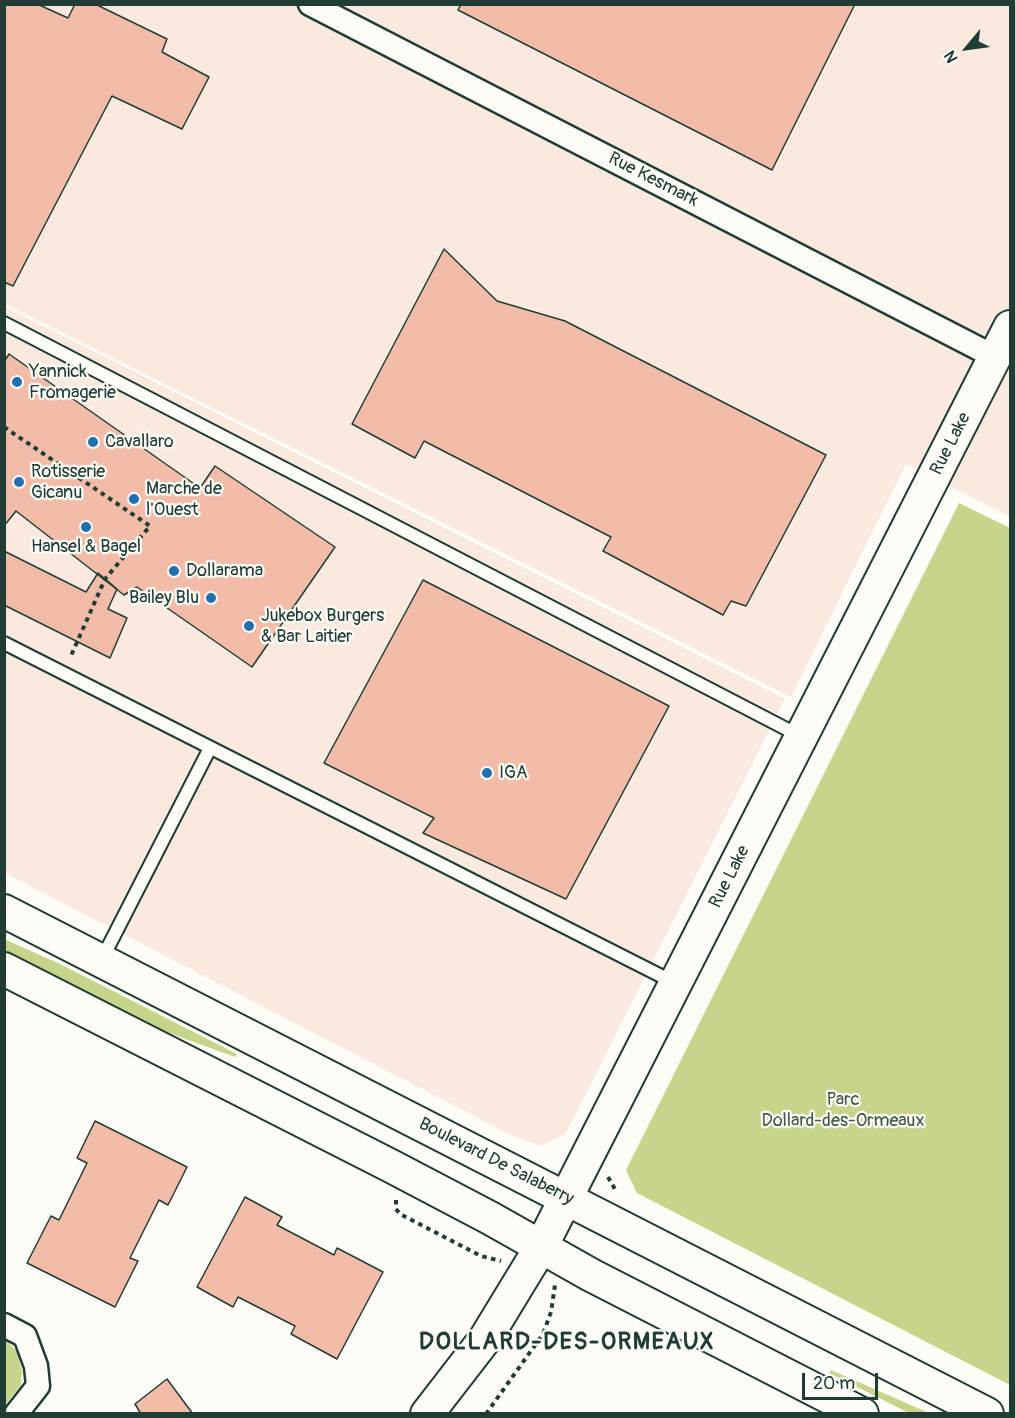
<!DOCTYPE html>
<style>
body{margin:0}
#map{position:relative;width:1015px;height:1418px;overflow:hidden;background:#fdfcf7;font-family:Pangolin,sans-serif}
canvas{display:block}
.frame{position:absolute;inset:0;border:6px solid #1f3d34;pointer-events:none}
.north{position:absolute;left:937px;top:18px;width:60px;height:60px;-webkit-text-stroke:4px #fdfcf7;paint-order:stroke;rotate:241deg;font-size:16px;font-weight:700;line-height:24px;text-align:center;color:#1f3d34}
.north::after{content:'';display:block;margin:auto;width:21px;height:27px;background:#1f3d34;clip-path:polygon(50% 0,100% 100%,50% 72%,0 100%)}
.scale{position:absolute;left:802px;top:1373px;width:76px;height:27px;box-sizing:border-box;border:3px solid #1f3d34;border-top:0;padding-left:8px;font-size:18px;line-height:21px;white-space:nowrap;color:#1f3d34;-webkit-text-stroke:4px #fdfcf7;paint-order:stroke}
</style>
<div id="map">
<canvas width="1015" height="1418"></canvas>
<div class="frame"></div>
<div class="north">N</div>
<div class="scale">20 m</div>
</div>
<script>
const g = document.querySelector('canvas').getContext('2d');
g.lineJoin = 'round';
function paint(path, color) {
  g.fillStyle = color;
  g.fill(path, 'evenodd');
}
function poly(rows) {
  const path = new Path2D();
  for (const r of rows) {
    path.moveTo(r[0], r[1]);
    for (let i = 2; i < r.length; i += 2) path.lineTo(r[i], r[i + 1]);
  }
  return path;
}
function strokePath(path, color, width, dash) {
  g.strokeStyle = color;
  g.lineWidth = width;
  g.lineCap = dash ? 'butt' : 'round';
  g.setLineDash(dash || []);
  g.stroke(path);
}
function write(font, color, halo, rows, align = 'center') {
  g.font = font + ' Pangolin,sans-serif';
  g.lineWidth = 4.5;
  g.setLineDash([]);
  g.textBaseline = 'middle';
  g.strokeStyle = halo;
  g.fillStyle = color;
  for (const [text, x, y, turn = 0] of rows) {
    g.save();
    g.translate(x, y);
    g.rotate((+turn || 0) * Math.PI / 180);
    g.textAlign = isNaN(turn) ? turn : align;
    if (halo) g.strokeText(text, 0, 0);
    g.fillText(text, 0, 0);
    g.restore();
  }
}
paint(poly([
 [4,5,1010,5,1010,516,906,464,791,697,5,304],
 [4,306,785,699,566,1133,541,1146,513,1136,5,873]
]), '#fae9df');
paint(poly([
 [959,503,1010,528,1010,1385,637,1193,626,1170],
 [4,939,60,964,237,1054,235,1057,147,1025,5,953],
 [5,1339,17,1352,22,1371,21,1385,5,1405],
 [831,1370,847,1377,929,1413,909,1413,829,1373]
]), '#c6d589');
const building = poly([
 [4,4,37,4,68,18,75,4,95,4,167,39,162,52,209,77,182,129,112,96,13,286,4,282,4,4],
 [461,4,855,4,772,170,458,10,461,4],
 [444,249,497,301,565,321,826,455,746,606,731,601,723,615,603,551,611,537,424,441,415,458,352,424,444,249],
 [9,354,200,488,215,466,335,547,252,667,137,587,124,595,16,511,4,526,4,362,9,354],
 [4,551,86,592,98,573,117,589,108,609,127,618,110,658,4,605,4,551],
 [423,580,669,706,566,899,423,833,434,818,324,763,423,580],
 [95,1121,187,1167,168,1205,159,1200,130,1258,138,1261,115,1307,27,1263,51,1216,59,1220,87,1163,77,1158,95,1121],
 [245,1197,282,1217,277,1225,334,1255,337,1248,383,1272,337,1359,291,1334,295,1326,238,1297,233,1307,197,1287,245,1197],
 [167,1379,193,1414,141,1414,135,1404,167,1379]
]);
paint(building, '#f3bca8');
strokePath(building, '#1f3d34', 1.5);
const lane = poly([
 [4,323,800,736],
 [4,643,675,983],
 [102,959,210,748]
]);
const street = poly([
 [310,4,995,357],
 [4,1325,25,1336,36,1366,38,1386,16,1414]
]);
const secondary = poly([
 [4,911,987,1414],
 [4,969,391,1166,490,1218,591,1275,862,1414],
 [427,1414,485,1339,541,1247,1010,327]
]);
strokePath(lane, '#1f3d34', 16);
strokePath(street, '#1f3d34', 27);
strokePath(secondary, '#1f3d34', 36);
strokePath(poly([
 [4,427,150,526,105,579,70,658],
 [608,1177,616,1191],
 [396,1200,396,1209,400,1214,481,1256,501,1261],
 [486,1414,543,1334,551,1312,555,1285]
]), '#1f3d34', 4, [4.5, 4.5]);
strokePath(lane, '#fdfcf7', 12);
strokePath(street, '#fdfcf7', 22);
strokePath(secondary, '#fdfcf7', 32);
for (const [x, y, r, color] of [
 [17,382,6,"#1f6fb2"],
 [93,442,6,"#1f6fb2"],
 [19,482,6,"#1f6fb2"],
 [134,499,6,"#1f6fb2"],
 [86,527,6,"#1f6fb2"],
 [174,571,6,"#1f6fb2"],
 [211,598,6,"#1f6fb2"],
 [249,626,6,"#1f6fb2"],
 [487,773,6,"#1f6fb2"]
]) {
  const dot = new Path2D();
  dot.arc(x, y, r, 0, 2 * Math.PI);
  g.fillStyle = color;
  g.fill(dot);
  strokePath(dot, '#fdfcf7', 2);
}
write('18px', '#1f3d34', '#fdfcf7', [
 ["Rue Kesmark",653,180,27],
 ["Rue Lake",951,444,-63],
 ["Rue Lake",730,877,-63],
 ["Boulevard De Salaberry",496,1162,27]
]);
write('18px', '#1f3d34', '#fdfcf7', [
 ["Yannick",29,372],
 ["Fromagerie",29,393],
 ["Cavallaro",105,442],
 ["Rotisserie",31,472],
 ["Gicanu",31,493],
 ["Marche de",146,489],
 ["l'Ouest",146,510],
 ["Hansel & Bagel",86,547,"center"],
 ["Dollarama",186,571],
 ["Bailey Blu",199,598,"right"],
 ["Jukebox Burgers",261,616],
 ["& Bar Laitier",261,637],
 ["IGA",499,773]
], 'left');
write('18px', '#405b45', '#fdfcf7', [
 ["Parc",843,1100],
 ["Dollard-des-Ormeaux",843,1121]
]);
g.letterSpacing = '1.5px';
write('bold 24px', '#1f3d34', '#fdfcf7', [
 ["DOLLARD-DES-ORMEAUX",567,1343]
]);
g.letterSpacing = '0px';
</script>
